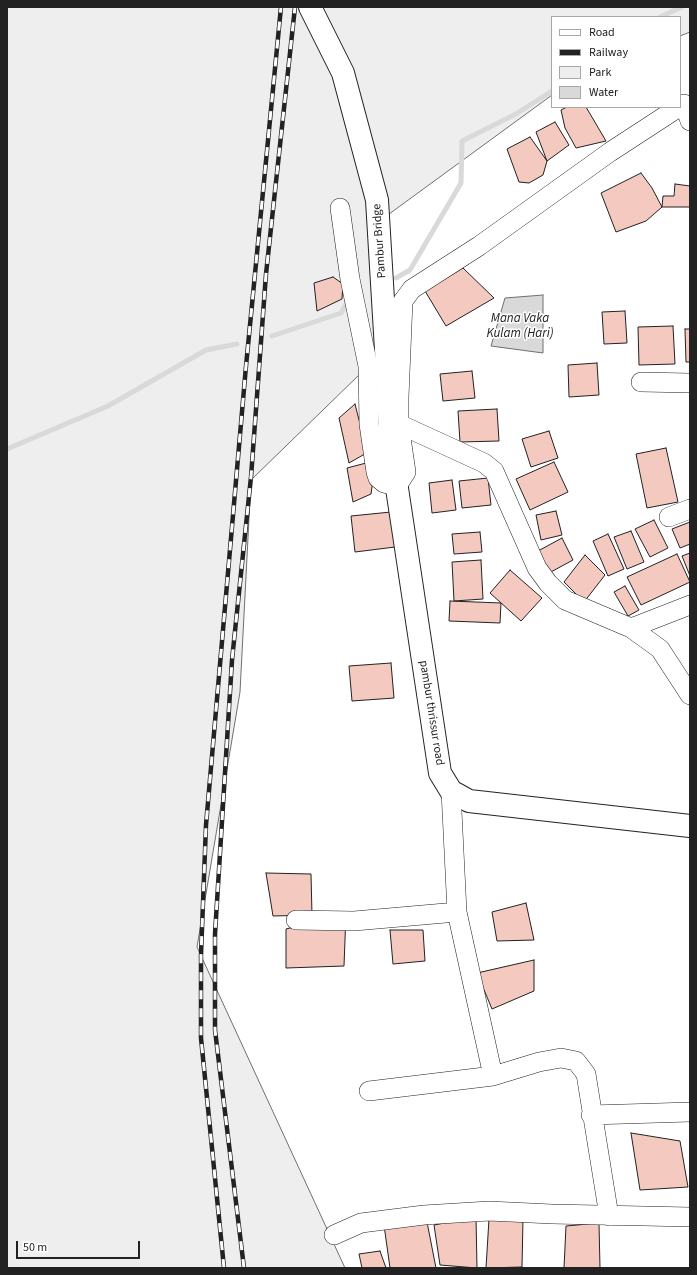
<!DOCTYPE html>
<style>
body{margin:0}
#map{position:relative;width:697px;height:1275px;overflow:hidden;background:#fff;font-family:"Source Sans 3",sans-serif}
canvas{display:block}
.frame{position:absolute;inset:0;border:8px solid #222;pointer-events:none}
.legend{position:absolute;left:551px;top:16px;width:130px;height:92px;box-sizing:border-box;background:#fff;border:1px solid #a7a7a7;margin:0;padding:5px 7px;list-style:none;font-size:12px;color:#222}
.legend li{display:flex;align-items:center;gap:8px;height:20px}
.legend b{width:20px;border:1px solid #a7a7a7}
.scale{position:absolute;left:16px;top:1241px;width:124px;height:18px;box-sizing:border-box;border:2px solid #222;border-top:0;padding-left:5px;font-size:12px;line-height:14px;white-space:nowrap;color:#222;-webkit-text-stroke:3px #fff;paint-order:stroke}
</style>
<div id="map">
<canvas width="697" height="1275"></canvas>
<div class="frame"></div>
<ul class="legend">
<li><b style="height:5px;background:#fff"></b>Road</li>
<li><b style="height:5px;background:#222"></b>Railway</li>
<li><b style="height:11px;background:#eee"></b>Park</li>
<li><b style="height:11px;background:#d9d9d9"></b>Water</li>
</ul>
<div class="scale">50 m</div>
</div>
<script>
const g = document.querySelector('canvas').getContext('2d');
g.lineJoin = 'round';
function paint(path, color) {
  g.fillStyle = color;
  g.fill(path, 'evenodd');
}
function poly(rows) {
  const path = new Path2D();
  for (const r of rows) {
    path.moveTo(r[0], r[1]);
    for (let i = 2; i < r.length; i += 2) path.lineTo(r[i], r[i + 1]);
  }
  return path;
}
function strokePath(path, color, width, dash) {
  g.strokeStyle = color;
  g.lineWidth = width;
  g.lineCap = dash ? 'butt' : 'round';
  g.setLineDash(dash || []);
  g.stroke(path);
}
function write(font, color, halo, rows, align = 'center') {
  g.font = font + ' "Source Sans 3",sans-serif';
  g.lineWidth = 3;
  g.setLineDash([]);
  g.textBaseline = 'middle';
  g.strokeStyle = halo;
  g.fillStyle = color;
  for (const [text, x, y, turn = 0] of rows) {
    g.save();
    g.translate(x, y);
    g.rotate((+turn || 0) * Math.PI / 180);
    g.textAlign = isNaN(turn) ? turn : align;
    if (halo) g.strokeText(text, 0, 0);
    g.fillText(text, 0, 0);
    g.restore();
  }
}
const green = poly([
 [7,7,690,7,690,32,680,36,680,17,552,17,552,95,385,217,397,338,251,480,240,692,197,947,345,1268,7,1268,7,7]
]);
paint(green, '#eee');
strokePath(green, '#6f6f6f', 1);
const water = poly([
 [543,295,543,353,491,346,505,298,543,295]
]);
paint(water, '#d9d9d9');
strokePath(water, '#6f6f6f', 1);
strokePath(poly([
 [660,17,682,7],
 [396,278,410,270,461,183,462,141,516,114,552,91],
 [272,336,341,313,349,299],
 [7,449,108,406,206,350,237,344]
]), '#d9d9d9', 5);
const building = poly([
 [567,107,586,107,606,141,576,148,565,128,561,110,567,107],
 [555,122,569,145,547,161,536,132,555,122],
 [530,137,547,161,543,175,529,183,519,182,507,149,530,137],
 [641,173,652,188,662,207,646,221,616,232,601,193,641,173],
 [675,184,690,186,690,207,662,207,663,196,674,196,675,184],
 [463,268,494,298,446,326,425,291,463,268],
 [333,277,343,284,342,299,317,311,314,283,333,277],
 [625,311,627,343,604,344,602,312,625,311],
 [673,326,675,364,639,365,638,327,673,326],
 [685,329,690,329,690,362,686,362,685,329],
 [597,363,599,395,569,397,568,365,597,363],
 [472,371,475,398,443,401,440,374,472,371],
 [355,404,365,444,370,451,349,463,339,418,355,404],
 [497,409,499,441,460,442,458,411,497,409],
 [549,431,558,458,531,467,522,439,549,431],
 [666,448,678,502,647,508,636,454,666,448],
 [370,462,373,480,371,494,353,502,347,468,370,462],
 [554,462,568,492,530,510,516,479,554,462],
 [488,478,491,505,462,508,459,481,488,478],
 [452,480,456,510,432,513,429,483,452,480],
 [556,511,562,535,541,540,536,515,556,511],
 [391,512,395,547,355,552,351,516,391,512],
 [654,520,668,548,650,557,635,529,654,520],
 [690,522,690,544,680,548,672,529,690,522],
 [631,531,644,562,627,569,614,537,631,531],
 [480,532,482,552,454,554,452,534,480,532],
 [608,534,624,569,608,576,593,541,608,534],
 [562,538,573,560,549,573,538,551,562,538],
 [690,553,690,576,682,556,690,553],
 [677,554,690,582,641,605,627,577,677,554],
 [585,555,605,575,584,602,564,582,585,555],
 [481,560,483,599,454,601,452,562,481,560],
 [510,570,542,598,521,621,490,593,510,570],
 [625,586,639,610,628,616,614,592,625,586],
 [450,601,501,603,500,623,449,621,450,601],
 [391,663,394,698,352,701,349,666,391,663],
 [266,873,311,874,312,915,273,916,266,873],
 [526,903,534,940,497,941,492,912,526,903],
 [346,914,344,966,286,968,286,929,346,914],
 [390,930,423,930,425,961,393,964,390,930],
 [534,960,534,991,492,1009,477,973,534,960],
 [631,1133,680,1141,688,1187,640,1190,631,1133],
 [476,1217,477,1268,440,1265,434,1225,476,1217],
 [489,1219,523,1219,522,1267,486,1268,489,1219],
 [427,1222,436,1268,390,1268,384,1225,427,1222],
 [599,1223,600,1268,564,1268,566,1226,599,1223],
 [380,1251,386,1268,362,1268,359,1254,380,1251]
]);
paint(building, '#f3c9c0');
strokePath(building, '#222', 1);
const minor = poly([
 [684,104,690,121],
 [340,208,350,279,368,366,369,424,376,472,378,478,384,483,397,486,406,472,399,424,399,397,403,301,412,289,479,246,610,152,679,107],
 [641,382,690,383],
 [399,424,484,463,494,471,537,568,548,583,565,600,631,628,660,649,690,695],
 [669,517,690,509],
 [631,628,690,605],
 [457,912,493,1076],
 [296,920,354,921,457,912,451,791],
 [369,1091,493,1076,539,1062,561,1058,576,1061,586,1074,609,1216],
 [591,1115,690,1112],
 [334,1235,361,1223,424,1215,489,1211,552,1214,690,1217]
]);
const major = poly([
 [310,7,343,73,377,200,388,383,390,442,440,773,451,791,469,801,690,826]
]);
strokePath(minor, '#222', 20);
strokePath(major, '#222', 24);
strokePath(minor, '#fff', 19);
strokePath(major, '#fff', 22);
const rail = poly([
 [224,1268,201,1038,201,955,206,825,246,366,281,7],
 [244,1268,215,1030,215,934,232,660,251,477,266,274,295,7]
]);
strokePath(rail, '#222', 4.5);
strokePath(rail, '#fff', 3, [9]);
write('12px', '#222', '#fff', [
 ["Pambur Bridge",380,241,-94],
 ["pambur thrissur road",431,713,81]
]);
write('italic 13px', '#222', '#fff', [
 ["Mana Vaka",520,319],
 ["Kulam (Hari)",520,334]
]);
</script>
